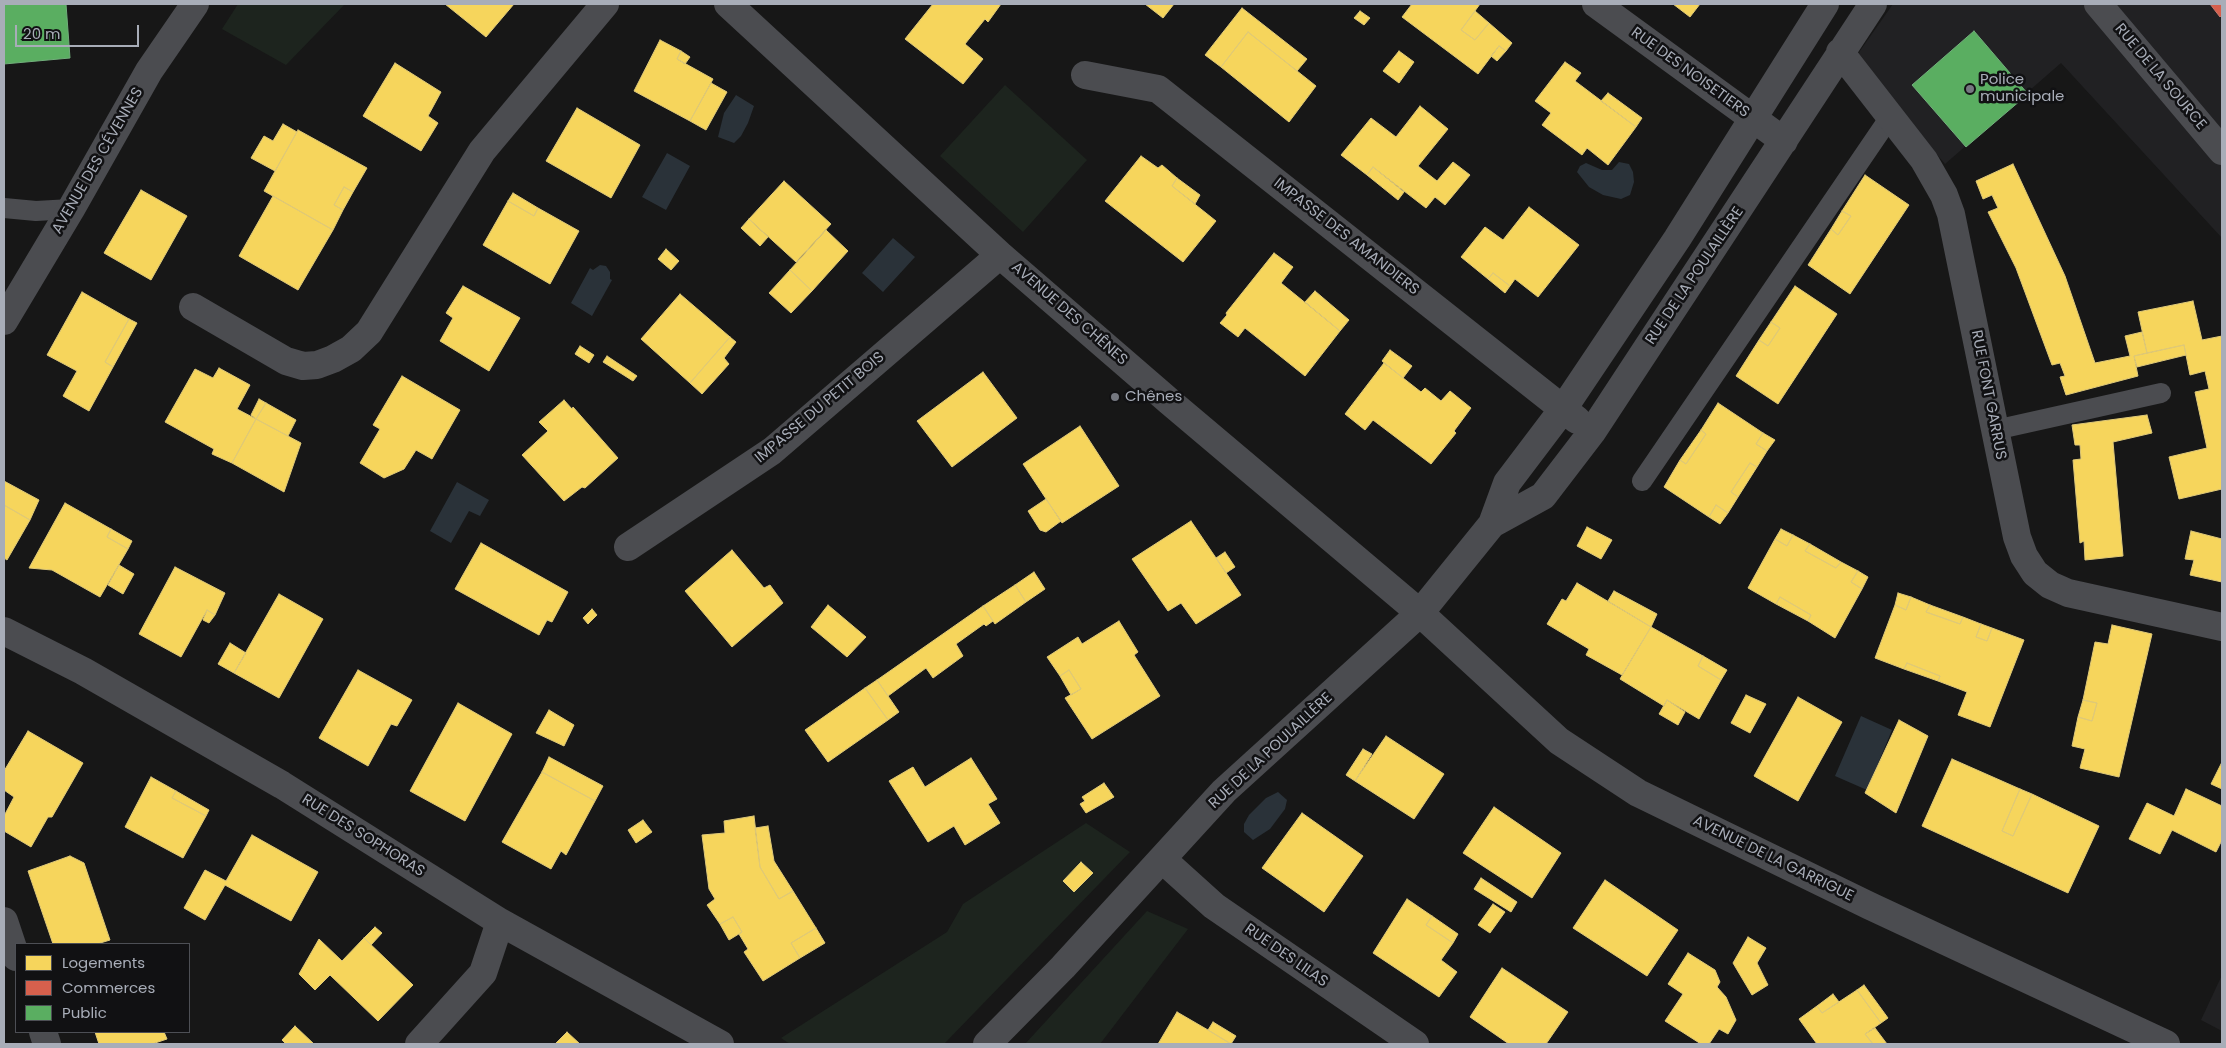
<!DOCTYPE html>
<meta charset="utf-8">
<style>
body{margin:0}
#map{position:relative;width:2226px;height:1048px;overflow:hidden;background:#171717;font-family:Poppins,sans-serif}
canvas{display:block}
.frame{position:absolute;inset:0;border:5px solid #a8adb8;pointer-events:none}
.legend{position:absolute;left:15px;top:943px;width:175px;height:90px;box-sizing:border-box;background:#111113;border:1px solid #4d4f55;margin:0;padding:6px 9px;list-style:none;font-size:15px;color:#a8adb8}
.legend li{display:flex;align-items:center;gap:10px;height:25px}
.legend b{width:25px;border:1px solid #4d4f55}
.scale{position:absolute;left:15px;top:25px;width:124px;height:22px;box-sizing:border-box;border:2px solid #a8adb8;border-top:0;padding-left:6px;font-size:15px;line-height:18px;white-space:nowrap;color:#a8adb8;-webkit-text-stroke:4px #111113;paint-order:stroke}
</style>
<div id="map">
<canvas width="2226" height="1048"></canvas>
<div class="frame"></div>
<ul class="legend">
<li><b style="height:14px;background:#f6d55c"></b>Logements</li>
<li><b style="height:14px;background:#d6604d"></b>Commerces</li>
<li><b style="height:14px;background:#5aae61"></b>Public</li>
</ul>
<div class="scale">20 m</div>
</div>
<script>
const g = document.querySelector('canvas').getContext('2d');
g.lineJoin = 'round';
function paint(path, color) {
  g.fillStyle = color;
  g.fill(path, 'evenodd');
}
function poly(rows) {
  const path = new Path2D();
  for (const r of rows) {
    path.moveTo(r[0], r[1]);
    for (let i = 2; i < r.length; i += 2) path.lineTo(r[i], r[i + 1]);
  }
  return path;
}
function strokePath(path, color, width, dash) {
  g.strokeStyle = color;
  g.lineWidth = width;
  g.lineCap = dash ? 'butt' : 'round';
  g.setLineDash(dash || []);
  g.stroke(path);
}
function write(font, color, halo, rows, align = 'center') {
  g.font = font + ' Poppins,sans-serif';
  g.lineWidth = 5;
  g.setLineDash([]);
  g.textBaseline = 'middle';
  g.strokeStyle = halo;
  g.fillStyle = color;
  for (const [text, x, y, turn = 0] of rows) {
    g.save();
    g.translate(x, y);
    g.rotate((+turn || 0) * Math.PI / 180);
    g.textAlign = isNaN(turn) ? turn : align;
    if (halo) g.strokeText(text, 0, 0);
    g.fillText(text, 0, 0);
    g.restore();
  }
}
paint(poly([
 [1893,4,2222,4,2222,238,2061,63,1945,164,1855,58],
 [2222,975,2222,1031,2201,1020]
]), '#212123');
paint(poly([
 [238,4,345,4,286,65,222,29],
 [1005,85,1087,160,1023,232,940,156],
 [1086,823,1130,852,944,1044,790,1044,781,1038,947,932,963,904],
 [1147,911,1188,929,1100,1044,1025,1044]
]), '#1d241e');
paint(poly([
 [736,95,754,106,748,123,741,136,734,143,718,137,724,113],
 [667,153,690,166,666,210,642,197],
 [1619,162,1629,164,1633,172,1634,182,1630,195,1621,199,1603,195,1589,187,1577,172,1580,166,1586,163,1602,170,1612,170],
 [893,238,915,257,883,292,862,273],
 [600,265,606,266,610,272,610,279,612,280,592,316,571,303,590,268,593,270],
 [457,482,489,500,480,516,469,511,451,543,430,531],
 [1861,716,1892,730,1867,790,1835,776],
 [1278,792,1287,800,1285,809,1270,829,1253,840,1244,832,1244,824,1249,815,1266,798]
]), '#2a3239');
const homes = poly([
 [445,4,514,4,486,37,445,4],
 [933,4,1001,4,988,22,985,19,965,44,983,59,963,84,905,39,933,4],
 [1145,4,1174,4,1163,18,1145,4],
 [1412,4,1480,4,1461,30,1475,40,1489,23,1512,43,1506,51,1499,46,1478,74,1402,17,1412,4],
 [1673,4,1700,4,1690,17,1673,4],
 [1242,8,1307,59,1297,71,1248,32,1221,67,1205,55,1242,8],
 [1360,11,1370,18,1364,25,1354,18,1360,11],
 [1475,11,1489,23,1475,40,1461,30,1475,11],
 [1248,32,1316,86,1289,122,1221,67,1248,32],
 [660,40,681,51,677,59,713,79,690,121,634,91,660,40],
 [1499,46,1506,51,1497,61,1491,56,1499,46],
 [681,51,690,57,685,64,677,59,681,51],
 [1399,51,1414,62,1399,83,1383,71,1399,51],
 [1565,62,1581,73,1575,81,1636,127,1608,165,1587,148,1582,155,1542,125,1551,113,1535,101,1565,62],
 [395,63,441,92,428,116,438,123,421,151,363,116,395,63],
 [711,83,727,92,706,130,690,121,711,83],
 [1608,93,1642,118,1636,127,1601,101,1608,93],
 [1420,106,1448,129,1418,166,1437,181,1453,162,1470,175,1445,205,1435,197,1426,208,1373,167,1367,175,1341,155,1371,118,1396,137,1420,106],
 [577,108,640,145,611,198,546,161,577,108],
 [283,124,297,132,275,171,251,158,264,136,273,141,283,124],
 [298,130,367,168,353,192,344,187,334,205,343,210,333,230,264,191,298,130],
 [1141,156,1158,168,1162,165,1177,178,1172,186,1216,221,1183,262,1105,201,1141,156],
 [2013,164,2065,276,2095,363,2130,356,2125,336,2142,332,2147,353,2134,356,2138,376,2066,395,2060,377,2065,376,2060,363,2052,365,2016,268,1988,212,1998,208,1992,195,1983,199,1976,181,2013,164],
 [1373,167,1404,192,1398,200,1367,175,1373,167],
 [1865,175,1909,205,1850,294,1808,265,1831,229,1838,235,1851,216,1842,211,1865,175],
 [1177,178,1200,195,1195,204,1172,186,1177,178],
 [784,181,831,224,796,262,749,219,784,181],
 [344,187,353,192,343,210,334,205,344,187],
 [141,190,187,216,151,280,104,253,141,190],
 [513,193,538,208,534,216,508,201,513,193],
 [273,196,333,230,298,290,239,256,273,196],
 [508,201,534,216,538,208,579,231,550,284,483,245,508,201],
 [1529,207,1579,245,1538,297,1515,279,1510,286,1493,273,1488,279,1461,257,1485,227,1503,240,1529,207],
 [1842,211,1851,216,1838,235,1831,229,1842,211],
 [749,219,768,237,760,246,741,228,749,219],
 [826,230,848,251,812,291,790,270,826,230],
 [666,249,679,261,671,270,658,259,666,249],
 [1274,253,1293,267,1281,283,1340,331,1305,376,1245,328,1238,337,1220,323,1227,315,1226,313,1274,253],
 [790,270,812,291,791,313,769,293,790,270],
 [1493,273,1510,286,1505,293,1488,279,1493,273],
 [463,286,520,318,489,371,440,341,453,318,446,313,463,286],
 [1795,286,1837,314,1778,404,1736,376,1759,340,1768,346,1780,328,1771,322,1795,286],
 [1315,291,1349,320,1340,331,1305,302,1315,291],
 [82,292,129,319,105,362,113,367,89,411,63,396,77,371,47,355,82,292],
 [680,294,730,337,690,383,641,339,680,294],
 [2193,301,2202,340,2222,336,2222,489,2179,499,2169,457,2207,448,2195,392,2209,389,2205,371,2190,375,2184,345,2147,353,2138,312,2193,301],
 [129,319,137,323,113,367,105,362,129,319],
 [1771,322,1780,328,1768,346,1759,340,1771,322],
 [730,337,736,342,724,358,729,364,702,394,690,383,730,337],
 [2184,345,2186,355,2137,367,2134,356,2184,345],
 [580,346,594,355,589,363,575,354,580,346],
 [1390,350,1412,366,1403,378,1382,361,1390,350],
 [607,356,637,376,633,381,603,362,607,356],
 [1384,363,1421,392,1425,388,1441,401,1450,391,1471,408,1454,431,1456,433,1431,464,1373,420,1365,430,1345,414,1384,363],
 [219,368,250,385,237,409,256,419,232,463,212,454,214,449,165,422,195,369,213,378,219,368],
 [983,372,1017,418,952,467,917,421,983,372],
 [402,376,460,410,432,459,416,450,404,469,384,478,360,463,380,429,373,425,402,376],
 [259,399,266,403,256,419,251,415,259,399],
 [564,400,572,409,573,407,618,458,585,488,582,487,564,501,522,455,548,431,539,422,564,400],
 [266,403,296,420,288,436,256,419,266,403],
 [1718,403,1763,433,1756,444,1767,451,1757,467,1750,463,1731,492,1738,497,1728,513,1716,505,1709,517,1664,487,1680,460,1686,464,1706,434,1701,430,1718,403],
 [2147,415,2152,433,2113,442,2123,556,2085,560,2084,541,2080,543,2073,460,2081,459,2080,445,2075,445,2072,425,2147,415],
 [256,419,301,443,284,492,232,463,256,419],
 [1080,426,1119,486,1062,523,1023,464,1080,426],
 [1701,430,1706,434,1686,464,1680,460,1701,430],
 [1763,433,1775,440,1767,451,1756,444,1763,433],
 [1750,463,1757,467,1738,497,1731,492,1750,463],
 [4,481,39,500,30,520,4,505,4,481],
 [1046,499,1061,521,1046,532,1040,530,1028,511,1046,499],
 [65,503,111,529,107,537,128,549,100,597,52,570,29,568,65,503],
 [4,505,30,520,7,560,4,558,4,505],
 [1716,505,1728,513,1720,524,1709,517,1716,505],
 [1191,521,1241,595,1196,624,1181,603,1168,611,1132,559,1191,521],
 [1587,527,1612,540,1601,559,1577,546,1587,527],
 [111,529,132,541,128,549,107,537,111,529],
 [1781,529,1793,535,1787,546,1775,539,1781,529],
 [2191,531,2222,539,2222,582,2190,575,2194,560,2185,559,2191,531],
 [1793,535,1810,544,1805,551,1836,568,1841,562,1858,571,1851,582,1862,589,1835,638,1808,621,1811,615,1780,597,1776,604,1748,588,1775,539,1787,546,1793,535],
 [481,543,568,592,552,622,547,620,539,635,455,589,481,543],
 [1810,544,1841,562,1836,568,1805,551,1810,544],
 [732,550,764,588,770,585,783,603,732,647,685,591,732,550],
 [1225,552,1235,567,1226,573,1216,558,1225,552],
 [119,565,134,574,123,594,108,585,119,565],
 [175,567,225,593,215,615,207,610,181,657,139,634,175,567],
 [1858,571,1868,577,1862,589,1851,582,1858,571],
 [1034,572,1045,589,1026,602,1015,585,1034,572],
 [1577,583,1651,627,1622,675,1586,655,1589,649,1547,624,1562,599,1566,601,1577,583],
 [1015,585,1026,602,995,624,983,606,1015,585],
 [1614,591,1657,614,1651,627,1608,601,1614,591],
 [1898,593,1911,597,1906,610,1895,605,1898,593],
 [279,594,323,619,279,698,234,673,279,594],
 [1780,597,1811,615,1808,621,1776,604,1780,597],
 [1911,597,1930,605,1926,612,1960,624,1963,617,1981,624,1976,637,1987,641,1992,628,2024,640,1990,727,1958,715,1967,692,1938,681,1940,676,1907,663,1904,669,1875,658,1895,605,1906,610,1911,597],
 [828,605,866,637,847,657,811,627,828,605],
 [1930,605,1963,617,1960,624,1926,612,1930,605],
 [983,606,993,621,986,626,984,624,956,644,963,656,933,678,926,668,888,696,877,680,983,606],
 [592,609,597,615,588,624,583,618,592,609],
 [207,610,215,615,209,623,203,620,207,610],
 [1119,621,1138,652,1134,655,1160,696,1092,739,1065,698,1081,689,1069,670,1060,676,1047,657,1078,637,1082,644,1119,621],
 [1981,624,1992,628,1987,641,1976,637,1981,624],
 [2112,625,2152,634,2119,777,2080,768,2085,749,2072,746,2078,717,2092,721,2097,703,2083,700,2095,642,2108,644,2112,625],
 [1651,627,1703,656,1698,666,1721,680,1699,719,1667,700,1664,706,1620,679,1651,627],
 [230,643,246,653,234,673,218,664,230,643],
 [1703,656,1727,670,1721,680,1698,666,1703,656],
 [1907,663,1940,676,1938,681,1904,669,1907,663],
 [358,670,412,700,397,726,391,724,368,766,319,738,358,670],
 [1069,670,1081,689,1071,695,1060,676,1069,670],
 [877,680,899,712,888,720,865,688,877,680],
 [865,688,888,720,828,762,805,730,865,688],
 [1746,695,1766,704,1750,733,1731,723,1746,695],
 [1798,697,1842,722,1798,801,1754,776,1798,697],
 [1667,700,1685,712,1678,725,1659,714,1667,700],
 [2083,700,2097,703,2092,721,2078,717,2083,700],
 [458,703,512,734,465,821,410,791,458,703],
 [549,710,574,725,564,746,536,733,549,710],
 [1899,720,1928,736,1896,813,1865,793,1899,720],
 [28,731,83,763,52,817,48,817,31,847,4,831,4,816,14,797,4,790,4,771,28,731],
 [1386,736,1444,774,1414,819,1355,781,1386,736],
 [1363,749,1372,754,1355,781,1346,775,1363,749],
 [549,757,603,786,595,801,542,772,549,757],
 [971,758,997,799,988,804,1000,823,965,845,954,826,928,842,889,781,913,767,925,787,971,758],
 [1952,759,2020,789,2002,831,2013,836,2032,794,2099,826,2068,893,1922,826,1952,759],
 [2222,762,2222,789,2211,784,2222,762],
 [542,772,595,801,566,855,561,851,551,869,502,842,542,772],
 [151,777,176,791,172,798,206,816,183,858,125,827,151,777],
 [1104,783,1114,797,1086,813,1080,804,1085,801,1082,797,1104,783],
 [2020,789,2032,794,2013,836,2002,831,2020,789],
 [2186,789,2222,806,2222,840,2216,852,2172,830,2160,854,2129,839,2147,803,2174,816,2186,789],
 [176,791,209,810,206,816,172,798,176,791],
 [1494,807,1561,853,1532,898,1463,853,1494,807],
 [1302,813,1363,856,1324,912,1262,868,1302,813],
 [754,816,760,867,779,899,793,891,816,928,791,943,800,958,763,981,744,952,748,949,739,934,742,932,733,917,720,924,707,905,715,899,709,889,702,835,725,833,724,821,754,816],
 [643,820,652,832,636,843,628,830,643,820],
 [768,826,774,861,793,891,779,899,760,867,755,828,768,826],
 [252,835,318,872,291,921,225,885,205,920,184,908,205,870,226,881,252,835],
 [70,856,84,863,110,940,97,944,53,944,28,871,70,856],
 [1081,862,1093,873,1074,892,1063,881,1081,862],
 [1481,878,1517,902,1511,912,1474,889,1481,878],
 [1605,880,1678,930,1647,976,1573,928,1605,880],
 [1407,899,1432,916,1426,925,1453,943,1441,960,1457,972,1439,997,1373,953,1407,899],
 [1493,904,1505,912,1490,933,1478,925,1493,904],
 [1432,916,1458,934,1453,943,1426,925,1432,916],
 [733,917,742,932,729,940,720,924,733,917],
 [375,927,382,933,371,945,364,938,375,927],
 [816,928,825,943,800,958,791,943,816,928],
 [1748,937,1766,948,1757,963,1768,985,1752,995,1733,963,1748,937],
 [364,938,413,985,378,1021,330,975,315,990,299,974,319,939,342,961,364,938],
 [1688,953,1715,970,1720,982,1717,987,1726,997,1736,1020,1728,1034,1719,1029,1709,1044,1701,1044,1665,1021,1683,994,1668,984,1688,953],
 [1502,968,1568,1012,1546,1044,1509,1044,1470,1017,1502,968],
 [1864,985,1888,1018,1881,1023,1857,990,1864,985],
 [1857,990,1881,1023,1865,1034,1873,1044,1817,1044,1799,1019,1817,1006,1822,1013,1857,990],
 [1833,994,1839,1002,1822,1013,1817,1006,1833,994],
 [1177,1012,1208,1030,1231,1044,1158,1044,1177,1012],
 [1213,1022,1236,1036,1231,1044,1208,1030,1213,1022],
 [295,1026,314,1044,286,1044,282,1040,295,1026],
 [1875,1028,1887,1044,1873,1044,1865,1034,1875,1028],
 [95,1032,164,1032,167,1039,152,1044,99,1044,95,1032],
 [567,1032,580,1044,555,1044,567,1032]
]);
paint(homes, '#f6d55c');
strokePath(homes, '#dfc978', 1);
const shops = poly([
 [2210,4,2222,4,2222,15,2220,17,2210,4]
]);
paint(shops, '#d6604d');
strokePath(shops, '#c8776d', 1);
const public = poly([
 [4,4,66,4,70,58,4,64,4,4],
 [1974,31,2028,94,1966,147,1912,85,1974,31]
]);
paint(public, '#5aae61');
strokePath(public, '#71ae7b', 1);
strokePath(poly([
 [4,208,36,211,71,209],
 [1995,430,2161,393],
 [1642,481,1890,117]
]), '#4b4c50', 20);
strokePath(poly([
 [728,4,1000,255,1170,402,1420,613,1559,741,1638,793,1870,906,2166,1044],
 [1596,4,1784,141],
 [2098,4,2222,151],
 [1840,52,1924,160,1944,195,1951,214,2017,537,2024,556,2035,573,2050,585,2068,593,2222,627],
 [1085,75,1158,89,1577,420],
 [193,307,286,361,303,366,317,365,333,359,351,349,369,332,482,151,605,4],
 [4,321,71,209,149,71,195,4],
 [1492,524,1543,496,1592,432,1873,4],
 [628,547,772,451,1000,255],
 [4,631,83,671,282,785,500,922,720,1044],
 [1163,860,1214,906,1415,1044],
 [4,921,16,957],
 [43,1032,47,1044],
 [419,1044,483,973,500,922],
 [987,1044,1063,967,1224,791,1420,613,1492,524,1507,483,1563,409,1677,239,1825,4]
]), '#4b4c50', 28);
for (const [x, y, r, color] of [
 [1970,89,5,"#757880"],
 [1115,397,5,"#757880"]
]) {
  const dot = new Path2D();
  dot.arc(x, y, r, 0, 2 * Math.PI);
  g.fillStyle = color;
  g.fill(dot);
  strokePath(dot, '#111113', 2);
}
write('15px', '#a8adb8', '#111113', [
 ["RUE DES NOISETIERS",1690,73,36],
 ["RUE DE LA SOURCE",2160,77,50],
 ["AVENUE DES CÉVENNES",98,161,-60],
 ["IMPASSE DES AMANDIERS",1346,237,38],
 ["RUE DE LA POULAILLÈRE",1695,276,-56],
 ["AVENUE DES CHÊNES",1069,314,41],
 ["RUE FONT GARRUS",1988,395,79],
 ["IMPASSE DU PETIT BOIS",820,408,-40],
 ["RUE DE LA POULAILLÈRE",1271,751,-43],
 ["RUE DES SOPHORAS",363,836,32],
 ["AVENUE DE LA GARRIGUE",1773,859,26],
 ["RUE DES LILAS",1286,956,35]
]);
write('15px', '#a8adb8', '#111113', [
 ["Police",1980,80],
 ["municipale",1980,97],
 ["Chênes",1125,397]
], 'left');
</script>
